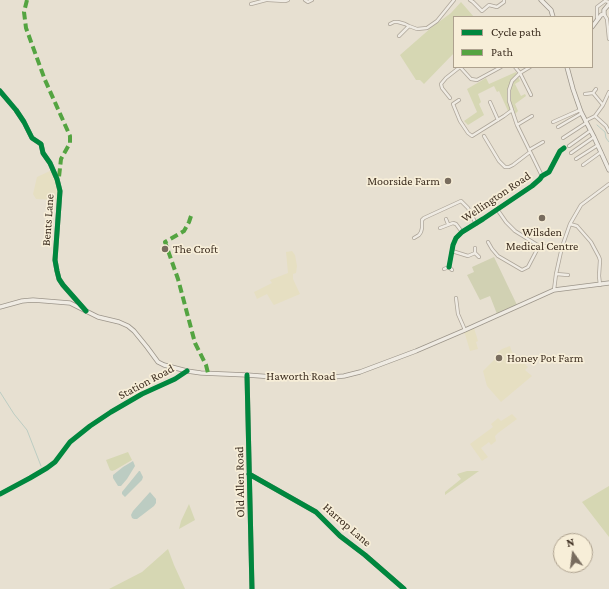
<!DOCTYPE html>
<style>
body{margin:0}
#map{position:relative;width:609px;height:589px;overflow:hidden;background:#e7e0d1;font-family:"Crimson Pro",serif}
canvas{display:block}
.legend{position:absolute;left:453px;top:16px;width:140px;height:52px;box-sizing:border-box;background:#f7eed8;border:1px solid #ada18e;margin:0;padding:5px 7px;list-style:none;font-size:12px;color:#3d2e20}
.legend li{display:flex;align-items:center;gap:8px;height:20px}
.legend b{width:20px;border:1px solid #ada18e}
.north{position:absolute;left:553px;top:533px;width:40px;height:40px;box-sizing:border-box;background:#f7eed8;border:1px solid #ada18e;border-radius:50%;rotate:346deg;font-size:11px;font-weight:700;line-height:16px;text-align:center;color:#3d2e20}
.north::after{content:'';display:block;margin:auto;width:14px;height:18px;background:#786c5e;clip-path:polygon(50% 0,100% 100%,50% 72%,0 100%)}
</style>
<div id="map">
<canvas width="609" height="589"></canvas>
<ul class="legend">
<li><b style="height:5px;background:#00873e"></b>Cycle path</li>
<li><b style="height:5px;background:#54a441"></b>Path</li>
</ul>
<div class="north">N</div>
</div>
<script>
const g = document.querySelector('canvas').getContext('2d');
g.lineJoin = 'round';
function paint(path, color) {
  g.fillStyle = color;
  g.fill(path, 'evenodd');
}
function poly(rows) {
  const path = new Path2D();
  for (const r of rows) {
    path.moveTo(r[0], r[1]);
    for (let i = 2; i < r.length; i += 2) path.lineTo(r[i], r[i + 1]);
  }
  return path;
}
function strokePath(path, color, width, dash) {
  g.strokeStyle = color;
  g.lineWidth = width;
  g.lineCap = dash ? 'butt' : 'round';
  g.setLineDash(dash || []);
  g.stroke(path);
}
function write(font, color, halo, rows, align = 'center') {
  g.font = font + ' "Crimson Pro",serif';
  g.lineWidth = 3.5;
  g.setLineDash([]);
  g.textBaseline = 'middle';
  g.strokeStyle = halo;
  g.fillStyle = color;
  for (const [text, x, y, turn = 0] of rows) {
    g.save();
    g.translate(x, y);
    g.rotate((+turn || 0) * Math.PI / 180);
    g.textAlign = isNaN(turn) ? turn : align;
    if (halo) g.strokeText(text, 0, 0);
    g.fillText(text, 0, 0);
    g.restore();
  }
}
paint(poly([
 [52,170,58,186,59,200,36,199,33,194,37,177],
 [292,251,295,255,297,266,296,273,293,274,293,279,300,294,274,305,273,304,267,294,257,299,254,292,272,283,270,280,288,273,286,252],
 [474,328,478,341,476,342,478,349,470,351,465,334,463,333],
 [510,346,512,352,528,367,525,370,532,376,501,402,487,386,483,371,499,355,497,353,502,349],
 [512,414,517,419,498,433,495,436,496,441,491,445,489,442,481,448,488,457,482,461,470,444,493,427,491,424,497,419,498,418,501,421]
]), '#e6dfc2');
paint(poly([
 [461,2,474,17,454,17,454,53,424,84,420,80,416,80,400,55,432,27,451,13],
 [516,72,520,81,515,84,521,96,525,94,526,96,515,104,518,111,515,114,514,108,508,111,499,91,497,92,494,86,478,94,481,102,479,104,484,115,468,125,464,121,477,112,467,89,486,78,489,84],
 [128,452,132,460,115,470,112,471,110,470,106,460],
 [467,471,479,471,445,495,445,492,461,479,457,474],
 [609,486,609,537,582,502],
 [189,504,195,520,179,529,181,521],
 [168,549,174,565,185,589,109,589,142,572]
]), '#d6d7b3');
paint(poly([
 [494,257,517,305,497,314,490,296,480,300,467,275,474,272,472,267]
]), '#d1d1b3');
paint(poly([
 [133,461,135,466,127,479,121,486,118,486,113,478,113,475,123,467],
 [139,471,140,471,143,477,142,480,125,497,122,494,122,492],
 [150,492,156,499,156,503,154,506,137,519,134,519,132,518,131,515,133,511]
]), '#bcccc2');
strokePath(poly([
 [597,125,605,132,606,138,609,142],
 [0,392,14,414,27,430,41,466]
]), '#bcccc2', 1);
const street = poly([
 [268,0,285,1,288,0],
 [305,0,308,2,312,0],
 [470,0,473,2,482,11,489,5,497,7,504,2,504,0],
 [251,4,266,0],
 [604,14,607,19,609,39],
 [597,18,597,7,605,1,609,2],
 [390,24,394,22,398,22,405,24,409,26,417,29,427,28,437,21,454,0],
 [399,36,409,26],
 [460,67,471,79,477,80,501,67],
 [515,67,520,73,531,95],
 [530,67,520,73,512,81,509,90,509,101,517,125,542,176],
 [596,89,593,93,603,105],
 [585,94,593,93],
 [450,98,442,88,441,84,446,78,460,67],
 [459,100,453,104,460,121,468,133,472,136,504,116,512,110],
 [490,102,498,120],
 [595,116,606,126,609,132],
 [585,121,595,116,603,105,609,92],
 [553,122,580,110],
 [517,125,532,116],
 [558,127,582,113],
 [484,136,499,161,505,167,509,167,513,165,530,152],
 [563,138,586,123],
 [569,146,590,131],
 [529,150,543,142],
 [571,153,594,137],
 [576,159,598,145],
 [583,165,601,152],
 [497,209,506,222,515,231,539,246,562,247],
 [446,219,448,224],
 [570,224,577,226,591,242,599,257,600,260,599,276,600,285],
 [440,228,453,223,456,224,462,232],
 [414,238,419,235,421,232,422,228,422,220,424,218,461,201,468,208,476,224],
 [488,242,492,249,498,256,522,270,528,267,539,246],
 [475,248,475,253,479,257],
 [452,251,468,256,475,253],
 [449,267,453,245,456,238,462,232,483,219,532,186,540,179,542,176,549,172,560,151,564,148],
 [444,269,449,267,452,270],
 [556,274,568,275],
 [554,290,556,274,562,247,570,224,581,205,609,184],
 [456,298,458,314,465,330],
 [0,494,30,478,47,468,55,462,70,442,90,426,111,412,142,394,175,379,186,371]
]);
const secondary = poly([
 [541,0,551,10,553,17],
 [592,27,601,15,604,14,604,10,609,4],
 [567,67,573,89,581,112,594,137,609,170],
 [0,91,16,110,24,122,32,138,41,144,43,153,50,163,57,179,60,191,55,260,57,271,59,279,63,285,84,309],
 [0,307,22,301,33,300,70,303,98,317,119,322,128,326,134,331,147,347,158,362,164,365,187,371,201,373,247,375,287,378,333,377,344,376,360,372,416,351,465,330,554,290,609,283],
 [247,375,252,589],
 [249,474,316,512,340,536,365,555,404,589]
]);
strokePath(street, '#ada599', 4);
strokePath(secondary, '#9c958a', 5);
strokePath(street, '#efebe3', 2.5);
strokePath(secondary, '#efebe3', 3.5);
strokePath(poly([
 [27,0,24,12,26,28,45,80,70,136,70,143,61,159,59,177,57,179],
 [191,216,189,222,184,231,165,242,178,279,195,343,206,365,208,373]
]), '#54a441', 4, [8, 4]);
strokePath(poly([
 [0,91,16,110,24,122,32,138,41,144,43,153,50,163,57,179,60,191,55,260,57,271,59,279,63,285,86,311],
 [449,267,453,245,456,238,462,232,483,219,532,186,540,179,542,176,549,172,560,151,564,148],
 [247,375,252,589],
 [249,474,316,512,340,536,365,555,404,589],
 [0,494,30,478,47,468,55,462,70,442,90,426,111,412,142,394,175,379,187,371]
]), '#00873e', 5);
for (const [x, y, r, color] of [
 [448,181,4,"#786c5e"],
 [542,218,4,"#786c5e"],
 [165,249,4,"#786c5e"],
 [499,358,4,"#786c5e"]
]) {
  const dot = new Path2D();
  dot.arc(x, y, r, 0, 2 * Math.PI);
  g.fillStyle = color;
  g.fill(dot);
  strokePath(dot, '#f7eed8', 1.5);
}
write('12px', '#3d2e20', '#f7eed8', [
 ["Moorside Farm",440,181,"right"],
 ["Wilsden",542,232,"center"],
 ["Medical Centre",542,246,"center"],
 ["The Croft",173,249],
 ["Honey Pot Farm",507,358]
], 'left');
write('12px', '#3d2e20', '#f7eed8', [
 ["Wellington Road",496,197,-34],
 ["Bents Lane",48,220,-86],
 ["Haworth Road",301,376],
 ["Station Road",146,382,-28],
 ["Old Allen Road",240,482,-91],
 ["Harrop Lane",347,525,41]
]);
</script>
